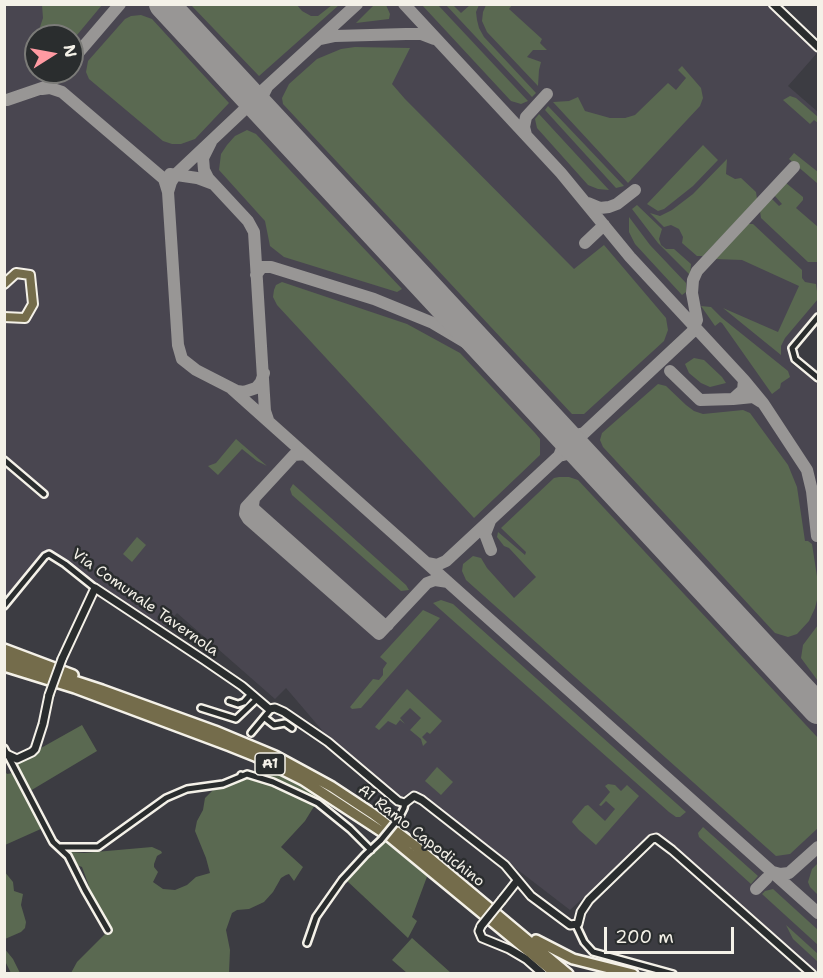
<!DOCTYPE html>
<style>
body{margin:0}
#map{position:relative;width:823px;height:978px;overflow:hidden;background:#3c3c42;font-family:"Shantell Sans",sans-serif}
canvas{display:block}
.frame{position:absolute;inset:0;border:6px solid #f4f1e8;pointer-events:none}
.north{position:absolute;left:24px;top:24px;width:60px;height:60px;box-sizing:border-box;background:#2a2d2e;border:2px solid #7b7b78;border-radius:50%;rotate:79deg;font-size:16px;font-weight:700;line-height:24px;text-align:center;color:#f4f1e8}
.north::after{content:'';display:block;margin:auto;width:21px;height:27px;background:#ff9aa2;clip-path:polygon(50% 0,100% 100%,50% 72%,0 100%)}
.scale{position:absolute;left:604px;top:927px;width:130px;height:27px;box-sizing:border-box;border:3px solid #f4f1e8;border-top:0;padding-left:8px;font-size:18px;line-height:21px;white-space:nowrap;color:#f4f1e8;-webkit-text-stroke:4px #2a2d2e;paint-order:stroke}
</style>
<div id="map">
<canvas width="823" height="978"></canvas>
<div class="frame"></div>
<div class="north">N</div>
<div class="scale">200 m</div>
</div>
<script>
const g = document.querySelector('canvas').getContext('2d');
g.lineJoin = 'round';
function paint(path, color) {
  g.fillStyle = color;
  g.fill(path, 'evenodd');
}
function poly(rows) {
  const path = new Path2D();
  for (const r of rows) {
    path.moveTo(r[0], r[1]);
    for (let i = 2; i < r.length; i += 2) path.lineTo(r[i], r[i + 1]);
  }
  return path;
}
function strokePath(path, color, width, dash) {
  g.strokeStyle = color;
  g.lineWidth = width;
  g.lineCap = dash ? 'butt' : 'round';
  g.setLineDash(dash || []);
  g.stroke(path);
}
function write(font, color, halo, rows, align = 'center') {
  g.font = font + ' "Shantell Sans",sans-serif';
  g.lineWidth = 5;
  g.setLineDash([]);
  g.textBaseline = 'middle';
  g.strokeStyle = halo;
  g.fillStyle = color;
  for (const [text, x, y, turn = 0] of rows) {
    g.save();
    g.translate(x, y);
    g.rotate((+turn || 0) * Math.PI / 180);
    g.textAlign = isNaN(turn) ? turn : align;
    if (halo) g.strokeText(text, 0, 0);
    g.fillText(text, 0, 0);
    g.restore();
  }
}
paint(poly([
 [5,5,768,5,818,52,788,86,818,112,818,310,791,342,788,353,792,364,818,383,818,973,655,832,570,910,414,790,399,798,327,736,286,688,275,699,177,613,163,629,100,590,49,549,5,603,5,466,36,494,42,487,5,455],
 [36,36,72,36,72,72,36,72]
]), '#494650');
paint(poly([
 [42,5,42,4,102,5,72,41,72,36,46,36,39,30,43,18],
 [191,5,297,5,302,11,311,16,318,16,332,5,339,5,259,76],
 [374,5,386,5,390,14,389,19,356,23],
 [422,5,438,5,528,101,521,104,511,101],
 [446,5,453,5,461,13,470,5,479,5,476,12,477,20,479,28,484,37,536,93,532,97],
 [486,5,512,5,509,9,542,39,540,43,547,50,533,50,527,57,541,62,539,70,538,86,487,32,482,21,483,12],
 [141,15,152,19,229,103,195,139,181,144,172,144,163,141,89,79,86,72,88,61,125,19,131,16],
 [355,47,410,48,392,84,405,99,574,269,604,245,666,318,668,330,664,341,584,414,572,414,283,104,282,98,289,84,317,59,341,49],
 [682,66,701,88,703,98,700,106,628,183,553,102,569,101,578,97,585,111,610,118,625,118,635,115,668,83,676,90,686,78,678,70],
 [790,96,796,98,818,117,818,123,814,120,810,124,783,100],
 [548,106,624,186,616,188,545,110],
 [539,114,609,190,598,189,588,185,537,128,535,119],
 [247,130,256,134,402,289,397,292,284,257,270,246,265,221,219,170,221,154,227,145,235,136],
 [703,145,718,160,693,186,664,209,658,211,647,204],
 [794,153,818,172,817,183,789,159],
 [727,159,726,174,735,179,741,178,756,192,757,199,703,256,697,256,682,243,683,237,679,229,671,225,664,227,650,213,660,216,672,210,693,194],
 [786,183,803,197,803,200,796,208,818,227,818,262,808,262,761,218,760,211,771,198,779,206,782,204,774,195],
 [637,205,662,229,659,239,661,245,666,249,674,249,691,264,690,275,658,243,632,209],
 [629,217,650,245,686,283,686,292,682,295,635,244,629,232],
 [747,224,753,224,802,270,802,278,805,282,816,284,818,299,785,338,781,346,781,355,723,308,778,332,799,286,742,260,715,259],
 [282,282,407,324,460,353,535,433,540,439,540,455,474,518,277,305,273,297,274,290,276,285],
 [701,306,711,307,722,318,788,371,790,377,781,383,780,388,772,394,722,323,720,322,715,326],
 [694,358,704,360,722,377,726,383,710,387,701,383,689,373,685,364],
 [658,384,666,386,686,405,694,411,703,414,743,410,750,413,788,465,797,487,805,541,808,541,812,544,818,583,818,596,815,608,809,621,797,634,788,637,775,633,603,447,600,440,602,433],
 [236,439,267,466,257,461,242,449,218,475,208,466,216,463],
 [559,477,569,477,578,480,818,738,818,828,790,854,776,856,466,580,462,571,463,564,473,556,481,558,487,568,514,598,536,577,509,548,504,546,497,537,498,532,525,555,526,552,501,528,554,478],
 [293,484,406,585,409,590,401,591,292,495,290,489],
 [137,537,146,545,132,562,123,554],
 [441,600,453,604,686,812,680,817,676,817,669,812,433,603],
 [423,610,440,618,361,708,352,709,350,707,373,679,379,680,383,675,383,669,387,663,380,657],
 [818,625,818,681,801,658,803,645],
 [407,689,442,721,430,734,427,732,422,737,427,742,423,746,421,739,410,730,421,718,410,708,400,718,405,724,400,720,396,725,388,721,379,730,375,727],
 [82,725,97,751,30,791,16,762],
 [265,767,274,768,321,795,305,821,281,847,303,867,294,881,289,874,286,875,281,878,273,892,264,902,249,909,237,910,232,913,226,930,230,950,229,973,71,973,77,962,110,929,90,896,87,898,89,886,82,867,68,862,65,855,71,852,84,853,152,847,161,851,162,853,157,856,154,864,154,867,158,872,153,882,163,889,175,890,187,885,196,877,210,873,206,858,195,831,197,821,203,810,205,798,214,789,233,784,256,774],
 [437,767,453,782,441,795,425,781],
 [4,770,7,774,13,773,18,782,22,781,43,828,5,845],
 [608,784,615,785,621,791,627,785,639,796,596,845,579,830,572,822,573,820,585,806,588,805,605,821,615,809,606,801,601,806,599,805,610,792,605,786],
 [703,827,758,876,751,884,699,837,698,833],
 [386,840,416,867,428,874,412,917,417,921,408,938,346,880,366,857],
 [818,863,818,895,810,887,808,882,812,869],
 [4,871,13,882,14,891,23,894,21,905,26,922,25,928,21,932,5,939],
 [773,889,818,930,818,945,762,894,765,891],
 [786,925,818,954,818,962,793,939],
 [412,938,451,973,407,973,392,960],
 [4,948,13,959,20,973,11,973,5,961]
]), '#5a6951');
strokePath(poly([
 [163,4,169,10],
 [404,4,561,173,630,257,744,380,763,403,807,470,812,491,817,536],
 [321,39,335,36,406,34,421,34,434,39],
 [72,60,120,4],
 [267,87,263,95,261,103,264,110,274,123],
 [241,88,251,94,260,93,357,4],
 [42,89,50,88,62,92,164,179,168,192,178,345,182,359,196,370,237,391,244,392,256,388,261,382,264,373],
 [7,100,45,87,62,72],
 [526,135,524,127,526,117,547,94],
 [211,142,203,158,204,170,208,178,248,221,254,232,265,411,268,420],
 [170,174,197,178,213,184],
 [168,192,171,182,176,174,247,107,247,96,242,89],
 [588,203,600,208,609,207,617,204,635,190],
 [585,243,604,225],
 [256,275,262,267,271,267,374,299,433,323,492,358],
 [670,371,700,400,733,399],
 [744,380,743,390,733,399,753,397,761,402],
 [232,389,818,913],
 [560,431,572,436,584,433,692,332,697,320,692,293,693,280,697,271,794,167],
 [305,454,294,455,246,507,245,514,248,519,379,634,427,583,435,580,448,582],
 [559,456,571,453,584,457],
 [254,499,253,505,254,509,383,624,388,625],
 [490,521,485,534,491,550],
 [427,563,437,565,446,561,559,456,563,446,560,431],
 [773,872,780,874,789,873,818,847],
 [756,889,767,878]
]), '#989695', 12);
strokePath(poly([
 [164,4,818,709]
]), '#989695', 30);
const street = poly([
 [818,317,792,348,795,359,818,378],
 [4,460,44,494],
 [4,606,45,556,49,554,65,564,95,588],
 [229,701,238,704,244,702,251,694],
 [201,708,236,719,257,699],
 [265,718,274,725,285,723,292,728],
 [251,733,271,709],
 [4,748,53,842,68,856,85,890,108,930],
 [240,777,247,774,273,782,318,803,350,829,371,850],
 [399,818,404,808,405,803],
 [60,847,98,847,166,798,187,789,223,784,240,777,241,775],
 [576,925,584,942,593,952,673,974],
 [307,943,316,917,342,880,365,855,381,840]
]);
const secondary = poly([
 [773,4,818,47],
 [62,659,95,588,204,660,242,686,269,709,275,708,284,712,328,742,398,801,405,803,414,796,422,800,505,865,531,896,570,925,578,924,581,912,589,900,652,839,656,838,672,850,812,974],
 [4,753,17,759,32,752,35,749,43,724,49,695],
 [502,900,517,881],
 [481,926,479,931,482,938,509,949,526,959,543,974]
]);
const primary = poly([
 [4,284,16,273,30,275,33,304,25,318,4,317]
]);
const highway = poly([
 [4,649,73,675],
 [4,658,102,690,215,731,275,756,332,787,373,814,414,845,568,974],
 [4,666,75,688,230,746,255,756,303,780,390,837,556,974],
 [536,940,573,959,633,974]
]);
strokePath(street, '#f4f1e8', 10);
strokePath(secondary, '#f4f1e8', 11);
strokePath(primary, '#f4f1e8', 12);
strokePath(highway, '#f4f1e8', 14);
strokePath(street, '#2a2d2e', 5);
strokePath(secondary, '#2a2d2e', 7);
strokePath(primary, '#746c4b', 8);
strokePath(highway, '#746c4b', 9);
const streetBridge = poly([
 [381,840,399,818]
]);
const secondaryBridge = poly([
 [49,695,62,659],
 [481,926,502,900]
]);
strokePath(streetBridge, '#f4f1e8', 10, []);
strokePath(secondaryBridge, '#f4f1e8', 11, []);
strokePath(streetBridge, '#2a2d2e', 5);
strokePath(secondaryBridge, '#2a2d2e', 7);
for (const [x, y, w] of [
 [270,764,30]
]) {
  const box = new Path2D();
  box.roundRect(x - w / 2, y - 11, w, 22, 4.5);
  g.fillStyle = '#2a2d2e';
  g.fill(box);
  strokePath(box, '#f4f1e8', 1.5);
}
write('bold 14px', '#f4f1e8', null, [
 ["A1",270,764]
]);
write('15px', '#f4f1e8', '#2a2d2e', [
 ["Via Comunale Tavernola",145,603,35],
 ["A1 Ramo Capodichino",421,836,38]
]);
</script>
